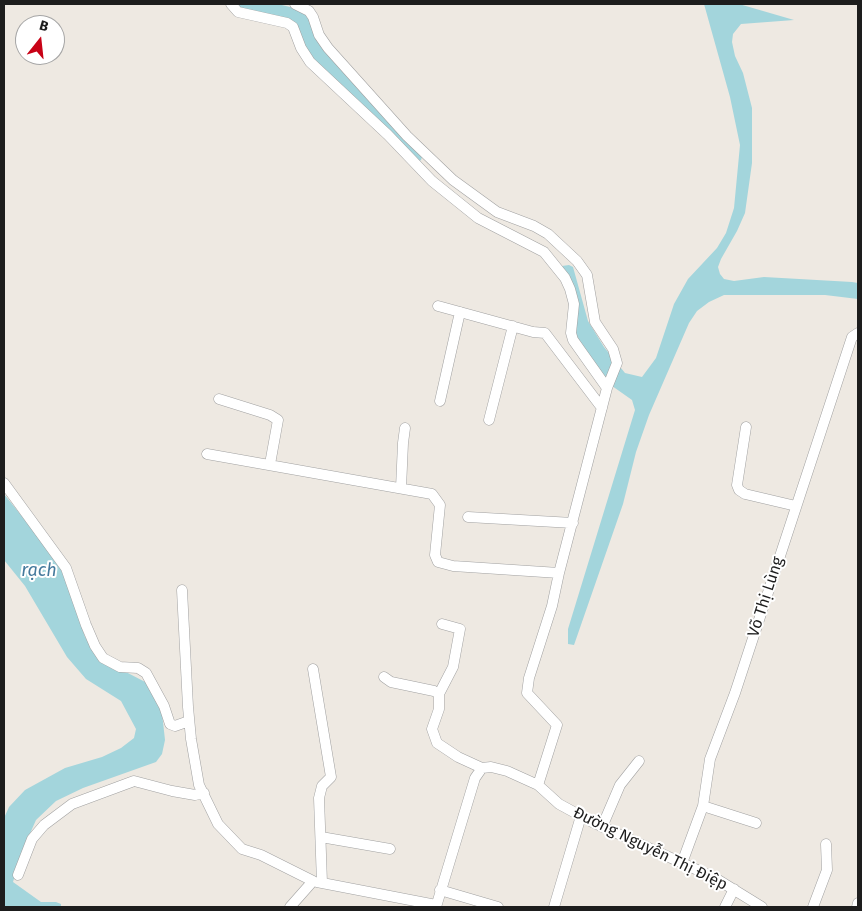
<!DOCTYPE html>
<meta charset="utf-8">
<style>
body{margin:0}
#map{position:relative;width:862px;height:911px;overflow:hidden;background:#eee9e2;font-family:"Fira Sans",sans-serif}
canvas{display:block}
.frame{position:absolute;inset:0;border:5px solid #1d1d1d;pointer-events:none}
.north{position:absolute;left:15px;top:15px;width:50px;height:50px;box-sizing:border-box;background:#fff;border:1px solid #a5a5a5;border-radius:50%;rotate:16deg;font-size:14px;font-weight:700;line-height:20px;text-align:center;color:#1d1d1d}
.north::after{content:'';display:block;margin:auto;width:18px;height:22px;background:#c80216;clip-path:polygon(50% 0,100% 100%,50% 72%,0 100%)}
</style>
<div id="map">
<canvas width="862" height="911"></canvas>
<div class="frame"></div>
<div class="north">B</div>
</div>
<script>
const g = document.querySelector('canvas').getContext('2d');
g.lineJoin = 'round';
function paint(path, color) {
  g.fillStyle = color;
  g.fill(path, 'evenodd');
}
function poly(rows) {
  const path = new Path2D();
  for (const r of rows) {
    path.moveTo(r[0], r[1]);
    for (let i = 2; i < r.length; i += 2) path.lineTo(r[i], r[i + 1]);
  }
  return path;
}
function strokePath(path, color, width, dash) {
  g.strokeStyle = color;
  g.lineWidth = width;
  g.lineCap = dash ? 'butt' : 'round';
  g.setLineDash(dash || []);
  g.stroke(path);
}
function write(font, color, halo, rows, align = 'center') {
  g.font = font + ' "Fira Sans",sans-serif';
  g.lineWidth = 4;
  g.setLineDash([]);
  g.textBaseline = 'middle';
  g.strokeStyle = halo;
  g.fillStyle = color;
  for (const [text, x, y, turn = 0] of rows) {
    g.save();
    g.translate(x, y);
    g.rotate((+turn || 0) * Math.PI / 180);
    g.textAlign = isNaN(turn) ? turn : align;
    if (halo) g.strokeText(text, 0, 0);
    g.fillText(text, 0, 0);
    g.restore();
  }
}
paint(poly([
 [236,4,278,4,302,10,422,157,421,160,418,162,309,56,298,31,245,11],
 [704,4,739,4,794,20,741,24,733,34,732,42,735,56,743,73,752,108,752,163,745,213,737,231,721,259,718,267,720,274,724,279,734,281,764,277,852,282,858,283,858,299,825,295,724,295,709,302,697,311,689,323,649,415,636,452,623,504,574,645,568,644,568,629,635,410,632,400,605,381,580,347,576,335,562,266,569,265,573,267,588,321,604,347,625,373,642,377,656,358,674,304,688,279,717,248,726,233,734,208,740,145,730,97],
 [4,494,57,560,66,577,85,637,99,658,149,684,162,713,165,740,162,754,156,762,83,788,56,801,36,820,21,854,13,882,41,902,56,902,61,904,61,907,4,907,4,818,9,807,25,790,65,768,102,757,121,748,134,738,136,729,121,701,86,679,67,657,25,586,4,560]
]), '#a3d5dc');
const street = poly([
 [231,4,238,12,287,23,293,27,301,48,310,62,388,135,432,181,478,218,544,252,565,278,570,289,574,304,571,333,573,340,607,388],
 [295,4,309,11,313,17,319,35,328,48,407,136,453,180,497,212,534,226,548,234,577,261,587,275,595,322,613,349,617,363,607,388,559,573],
 [438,306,533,332,545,333,602,408],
 [219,399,270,415,278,420,270,464],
 [440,401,460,312],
 [489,420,513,326],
 [746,427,737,485,739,490,745,494,796,506],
 [207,454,432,494,440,505,435,555,438,562,453,566,559,573,552,606,529,678,527,693,557,725,538,785],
 [4,483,66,568,86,625,95,646,103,658,120,667,138,668,146,673,164,706,170,724,175,726,189,721],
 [401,488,403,443,405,428],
 [468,517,573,523],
 [182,590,188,707,191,739,199,785,218,824,242,849,261,855,313,881,290,907],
 [313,669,331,777,322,786,319,798,322,883],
 [384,677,391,682,434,691,439,694,439,709,432,729,437,743,458,757,482,768],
 [439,694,453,667,460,629,442,624],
 [703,806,756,823],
 [602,827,620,785,639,761],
 [321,837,390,849],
 [682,863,703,806,710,759,735,693,852,337,858,333],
 [18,875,32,839,44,825,72,804,134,781,172,791,195,795,204,793],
 [317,882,436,905],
 [440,890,498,907],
 [436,907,475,778,482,768,491,767,507,771,538,785,559,804,592,822,715,878,762,907],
 [554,907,581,816],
 [725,907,734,889],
 [813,907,827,870,826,844],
 [857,907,858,903]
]);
strokePath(street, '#a1a1a1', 11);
strokePath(street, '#fff', 10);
write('16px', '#1d1d1d', '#fff', [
 ["Võ Thị Lùng",766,597,-72],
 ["Đường Nguyễn Thị Điệp",650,849,26]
]);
write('italic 18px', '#44799c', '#fff', [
 ["rạch",39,571]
]);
</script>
